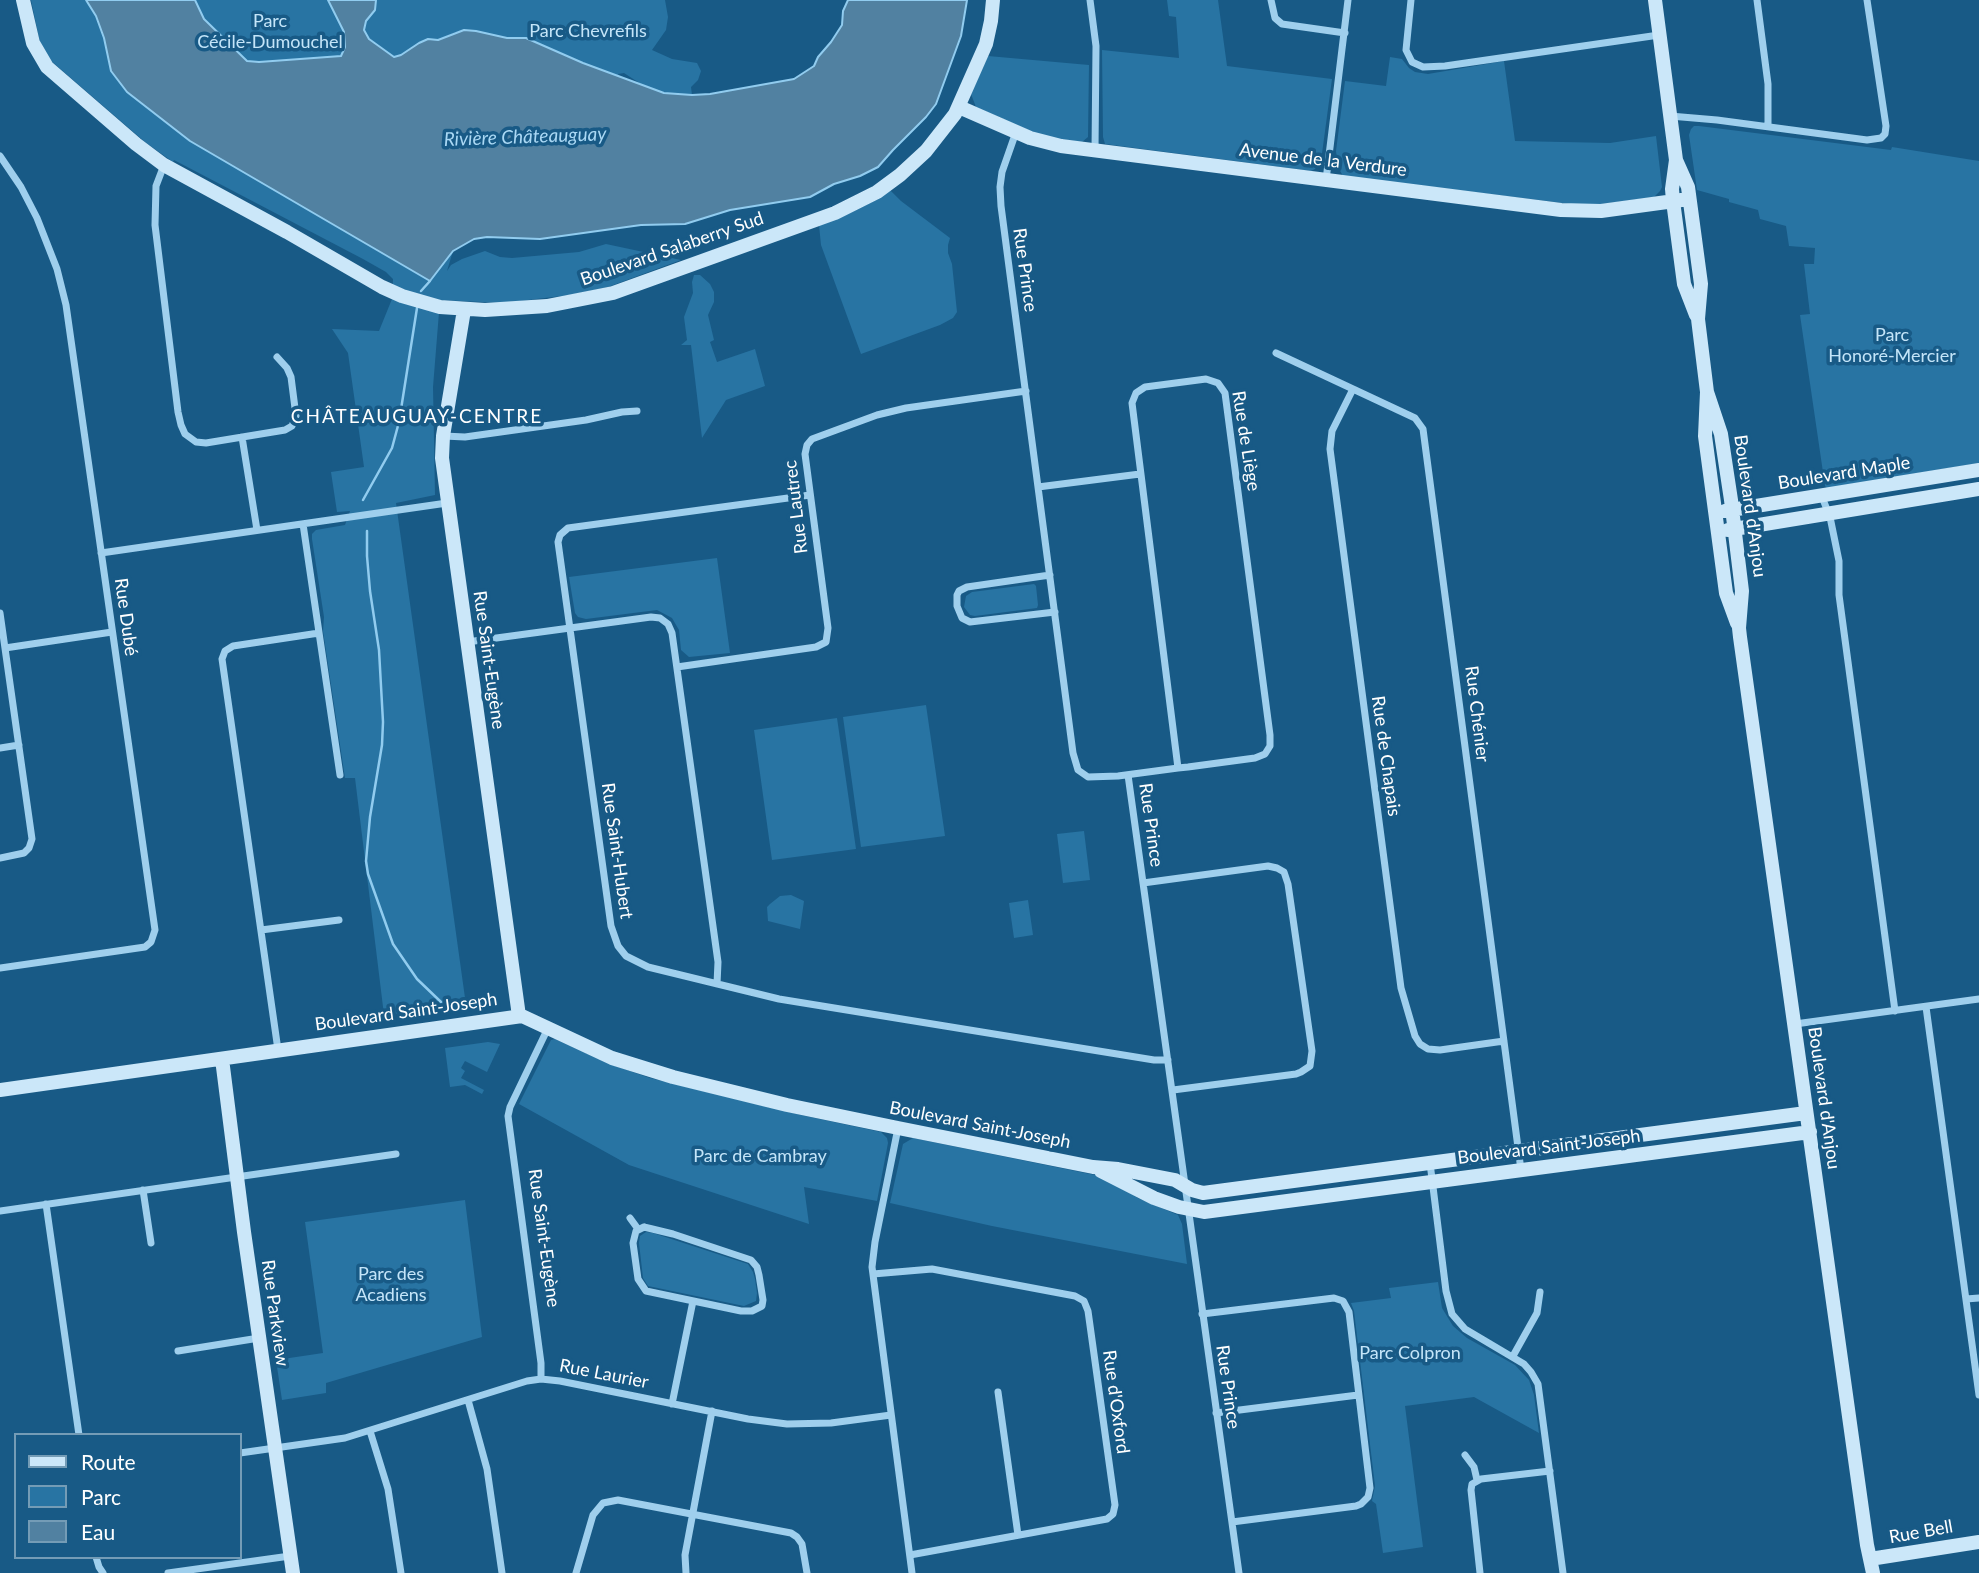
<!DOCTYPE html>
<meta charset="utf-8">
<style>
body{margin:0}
#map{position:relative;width:1979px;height:1573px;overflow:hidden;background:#185a86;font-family:Lato,sans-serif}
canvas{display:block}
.legend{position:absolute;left:14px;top:1433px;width:228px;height:126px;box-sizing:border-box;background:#185a86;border:2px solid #749cb6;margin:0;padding:9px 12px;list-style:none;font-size:21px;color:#fff}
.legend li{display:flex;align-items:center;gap:14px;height:35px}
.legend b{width:35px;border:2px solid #749cb6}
</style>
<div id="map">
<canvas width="1979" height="1573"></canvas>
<ul class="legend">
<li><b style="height:9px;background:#cbe7f9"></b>Route</li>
<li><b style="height:19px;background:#2874a3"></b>Parc</li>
<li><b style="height:19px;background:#5181a1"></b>Eau</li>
</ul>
</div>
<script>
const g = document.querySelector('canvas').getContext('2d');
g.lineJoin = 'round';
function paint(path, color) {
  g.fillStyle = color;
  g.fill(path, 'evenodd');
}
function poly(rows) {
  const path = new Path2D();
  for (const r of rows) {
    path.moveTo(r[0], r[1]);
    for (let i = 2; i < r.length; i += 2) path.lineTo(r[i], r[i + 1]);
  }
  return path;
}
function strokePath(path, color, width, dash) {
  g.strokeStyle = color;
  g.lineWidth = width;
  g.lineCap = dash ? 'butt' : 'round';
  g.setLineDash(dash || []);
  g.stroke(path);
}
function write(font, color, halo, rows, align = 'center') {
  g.font = font + ' Lato,sans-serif';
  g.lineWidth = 7;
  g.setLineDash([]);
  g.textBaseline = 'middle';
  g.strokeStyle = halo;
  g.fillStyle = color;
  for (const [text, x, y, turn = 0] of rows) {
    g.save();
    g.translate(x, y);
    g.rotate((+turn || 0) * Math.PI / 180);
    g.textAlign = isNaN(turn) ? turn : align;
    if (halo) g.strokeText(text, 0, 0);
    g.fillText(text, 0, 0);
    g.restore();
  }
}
paint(poly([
 [31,0,86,0,96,16,104,38,111,71,127,92,190,141,429,281,453,251,447,271,451,265,462,259,485,251,500,257,512,258,579,252,606,244,681,260,608,287,570,295,503,303,440,300,433,387,435,495,396,503,466,1005,384,1015,355,778,345,778,323,631,324,617,312,539,312,534,316,530,345,525,350,511,337,512,331,472,364,467,348,353,332,329,379,331,392,299,393,279,386,272,363,259,174,160,173,162,145,142,50,60,40,43],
 [195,0,328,0,344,32,345,47,341,56,331,58,259,62,247,61,204,19],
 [376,0,665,0,668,17,666,30,652,50,672,59,697,63,701,71,698,80,691,87,692,95,664,93,644,86,624,73,618,74,620,77,583,63,526,38,507,38,476,31,456,32,438,40,428,39,419,43,401,55,394,57,369,39,364,30,366,21,375,10],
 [1167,0,1218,0,1227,66,1332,79,1321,161,1315,169,1311,171,1105,144,1103,137,1102,50,1179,58,1176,17,1169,16],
 [988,56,1089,65,1088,137,1082,142,1044,137,976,107,971,94],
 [1390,57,1402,59,1409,68,1415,72,1428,74,1504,61,1515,141,1610,143,1656,136,1662,187,1660,191,1654,197,1587,206,1343,176,1338,167,1336,151,1345,81,1386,86],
 [1694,126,1699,126,1891,150,1892,147,1979,161,1979,463,1827,488,1825,486,1800,315,1810,314,1804,264,1814,264,1815,248,1789,246,1786,226,1760,219,1758,210,1729,202,1729,199,1697,190,1689,135,1691,129],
 [889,189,901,201,950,238,948,245,948,253,952,264,957,312,953,318,940,325,861,354,821,245,819,225],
 [694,275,700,275,710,284,714,292,714,302,708,315,714,340,710,342,717,362,755,349,765,386,726,400,702,438,691,345,681,345,687,340,684,317,693,293,692,282],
 [717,558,730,653,689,657,681,650,679,630,672,618,657,610,586,619,578,617,575,613,569,577],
 [1034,584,1036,586,1038,605,1037,608,975,616,970,615,964,607,966,596,972,592],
 [926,705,945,836,861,847,843,717],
 [837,718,856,849,772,860,754,730],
 [1084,831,1090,880,1063,883,1057,834],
 [791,895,804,901,800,929,768,921,767,907,770,904,780,896],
 [1028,900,1033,935,1014,938,1009,903],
 [555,1039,607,1063,650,1078,801,1115,881,1132,887,1138,888,1143,877,1201,804,1187,809,1224,629,1165,519,1104,551,1040],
 [488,1042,500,1044,487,1072,465,1061,461,1068,465,1071,461,1078,484,1090,482,1094,465,1085,450,1087,445,1048],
 [913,1138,1105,1177,1138,1198,1178,1215,1182,1224,1187,1264,992,1226,890,1203,903,1144],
 [465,1200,482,1337,326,1383,326,1393,282,1400,276,1360,323,1353,305,1222],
 [646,1232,653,1233,748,1264,753,1272,755,1279,757,1293,756,1301,744,1306,648,1286,643,1278,639,1243,640,1236],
 [1438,1282,1442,1308,1453,1326,1467,1338,1515,1365,1529,1380,1534,1395,1539,1433,1474,1397,1405,1406,1423,1547,1383,1553,1376,1504,1372,1501,1375,1486,1354,1311,1351,1303,1391,1298,1389,1288]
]), '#2874a3');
const water = poly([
 [86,0,195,0,204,19,247,61,259,62,341,56,345,47,344,32,328,0,376,0,375,10,366,21,364,30,369,39,394,57,401,55,419,43,428,39,438,40,464,30,476,31,507,38,526,38,583,63,664,93,692,95,710,94,794,79,814,66,818,57,831,42,842,25,843,11,848,0,967,0,961,36,936,104,926,117,893,150,878,167,860,176,834,184,810,197,730,210,685,224,641,225,540,239,487,237,474,239,453,251,430,281,190,141,127,92,111,71,104,38,96,16,86,0]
]);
paint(water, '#5181a1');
strokePath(water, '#91ccef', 2);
strokePath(poly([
 [421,291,430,281],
 [363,500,392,448,399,422,417,308],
 [367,531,367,556,370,591,379,650,383,722,382,745,370,817,366,861,368,874,393,944,417,979,441,1002]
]), '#91ccef', 2.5);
strokePath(poly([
 [1090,0,1096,46,1095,150],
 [1271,0,1275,18,1282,24,1345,33],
 [1411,0,1406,50,1412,62,1423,67,1445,66,1659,35],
 [1757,0,1768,84,1768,126],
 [1670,116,1717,120,1867,140,1881,138,1885,134,1886,126,1867,0],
 [1016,132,1002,172,1000,187,1001,206,1073,753,1078,770,1088,777,1118,776,1178,768,1188,767,1255,758,1265,754,1270,746,1270,735,1225,393,1218,383,1206,379,1145,387,1136,393,1132,403,1178,768],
 [0,156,21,187,37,218,57,269,66,305,155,930,151,942,145,947,0,968],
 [164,165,156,186,155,225,178,412,181,425,185,434,196,442,206,443,285,430,292,426,296,416,291,377,287,368,277,357],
 [1326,180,1348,0],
 [1276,353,1415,418,1423,429,1521,1170],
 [1353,389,1332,431,1330,449,1401,988,1415,1036,1420,1044,1428,1049,1440,1050,1504,1041],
 [444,436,465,437,586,420,622,412,637,411],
 [242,437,257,530],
 [1038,487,1140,474],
 [810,495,568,528,560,535,558,542,611,926,618,946,626,956,648,967,779,999,1154,1060,1168,1060],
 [1822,497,1830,517,1839,561,1839,595,1895,1011],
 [303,524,340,775],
 [101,553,447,503],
 [1050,575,967,587,959,591,957,595,957,606,962,618,970,622,1055,612],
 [0,613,32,839,29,848,24,853,0,858],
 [467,642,651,617,660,618,668,624,672,633,718,962,717,984],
 [5,648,112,632],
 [677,667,816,647,826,642,828,628,805,454,807,445,812,439,877,415,906,408,1026,391],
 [0,748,19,745],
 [1128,775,1239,1573],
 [1143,883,1268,866,1277,868,1284,872,1288,884,1312,1051,1310,1066,1301,1072,1296,1074,1173,1090],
 [261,930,339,920],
 [1926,1007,1979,1395],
 [1795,1024,1979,999],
 [278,1050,222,659,225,651,233,646,319,633],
 [898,1128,875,1242,872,1267,912,1573],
 [1430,1163,1446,1291,1452,1314,1465,1329,1524,1364,1531,1372,1538,1384,1563,1573],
 [143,1190,151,1243],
 [46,1204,79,1435],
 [0,1211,396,1154],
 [630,1218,638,1229],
 [644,1227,673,1234,751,1260,757,1267,759,1275,763,1300,762,1306,752,1311,741,1311,646,1291,638,1279,633,1243,636,1231,644,1227],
 [873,1274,932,1269,1075,1296,1084,1301,1088,1311,1115,1505,1113,1514,1107,1519,910,1555],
 [1966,1299,1979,1298],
 [1202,1314,1334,1298,1343,1301,1349,1312,1370,1488,1368,1497,1361,1504,1356,1506,1232,1522],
 [178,1351,259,1338],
 [1513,1356,1537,1313,1540,1292],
 [541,1379,541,1363,508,1116,510,1107,548,1028],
 [998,1392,1018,1535],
 [468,1400,487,1469,502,1573],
 [672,1404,693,1301],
 [1216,1413,1358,1395],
 [370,1431,388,1489,401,1573],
 [240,1453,345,1438,527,1381,541,1379,560,1381,748,1419,787,1424,831,1423,891,1415],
 [1465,1455,1474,1467,1477,1480],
 [96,1557,99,1567,103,1573],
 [168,1573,290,1556],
 [576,1573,593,1515,603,1503,618,1500,791,1533,797,1537,802,1544,807,1573],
 [686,1573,685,1555,712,1411],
 [1480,1573,1471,1490,1472,1484,1481,1479,1550,1471]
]), '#9fcfed', 7);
strokePath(poly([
 [23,0,33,43,47,67,136,144,164,165,287,232,382,287,402,296,440,307,485,310,547,306,613,293,835,213,877,192,900,175,926,151,955,114,986,44,991,21,993,0],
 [1655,0,1676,160,1688,187,1701,284,1698,319,1707,392,1705,436,1726,593,1737,623],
 [959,107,1030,138,1061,146,1561,210,1601,211,1689,199],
 [1676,160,1672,189,1673,201,1684,284,1696,315],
 [464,310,443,436,442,458,519,1016],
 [1707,392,1721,434,1731,500,1742,591,1739,628,1740,637,1867,1545,1873,1573],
 [1725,511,1979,470],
 [1728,530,1979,489],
 [222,1059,244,1232,293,1573],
 [0,1090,522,1016,612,1058,673,1077,787,1105,898,1128,1093,1167,1118,1169,1175,1180,1192,1190,1203,1193,1806,1113],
 [1101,1171,1154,1198,1179,1207,1204,1212,1810,1132],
 [1870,1559,1979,1542]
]), '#cbe7f9', 14);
write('18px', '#c4e5f9', '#185a86', [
 ["Parc",270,21],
 ["Cécile-Dumouchel",270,42],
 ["Parc Chevrefils",588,31],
 ["Parc",1892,335],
 ["Honoré-Mercier",1892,356],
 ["Parc de Cambray",760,1156],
 ["Parc des",391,1274],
 ["Acadiens",391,1295],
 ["Parc Colpron",1410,1353]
]);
write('18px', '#fff', '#185a86', [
 ["Avenue de la Verdure",1323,160,7],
 ["Boulevard Salaberry Sud",672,249,-19],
 ["Rue Prince",1025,270,82],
 ["Rue de Liège",1246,441,81],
 ["Boulevard Maple",1844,473,-9],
 ["Boulevard d'Anjou",1750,506,82],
 ["Rue Lautrec",796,507,-97],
 ["Rue Dubé",126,617,82],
 ["Rue Saint-Eugène",489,660,82],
 ["Rue Chénier",1477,714,83],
 ["Rue de Chapais",1386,756,82],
 ["Rue Prince",1151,825,82],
 ["Rue Saint-Hubert",617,851,82],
 ["Boulevard Saint-Joseph",406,1012,-8],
 ["Boulevard d'Anjou",1824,1098,82],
 ["Boulevard Saint-Joseph",980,1125,11],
 ["Boulevard Saint-Joseph",1549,1147,-7],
 ["Rue Saint-Eugène",544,1238,82],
 ["Rue Parkview",275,1313,82],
 ["Rue Laurier",604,1374,11],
 ["Rue Prince",1228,1387,82],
 ["Rue d'Oxford",1116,1402,82],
 ["Rue Bell",1921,1532,-10]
]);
write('italic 19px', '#aad8f4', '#185a86', [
 ["Rivière Châteauguay",525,137,-2]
]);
g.letterSpacing = '2px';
write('19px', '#fff', '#185a86', [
 ["CHÂTEAUGUAY-CENTRE",417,417]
]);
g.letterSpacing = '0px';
</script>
